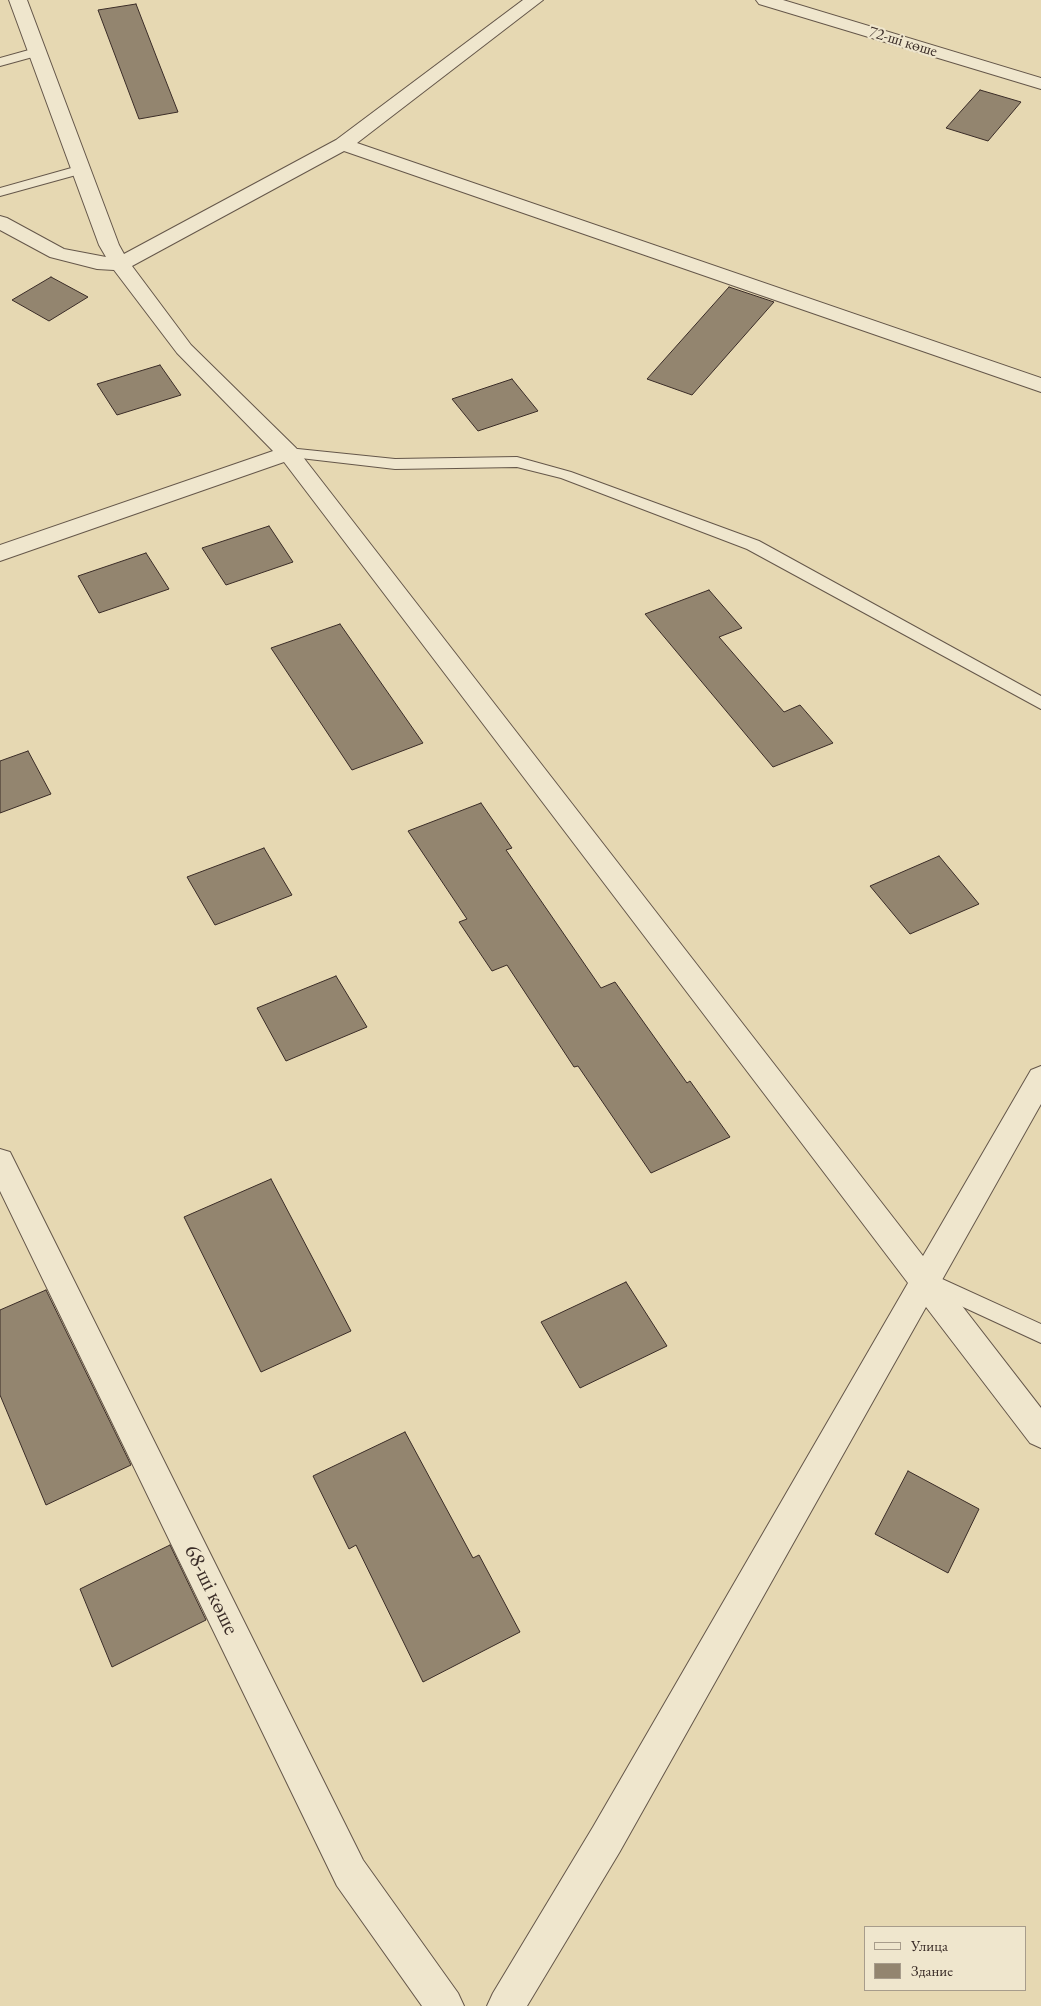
<!DOCTYPE html>
<meta charset="utf-8">
<style>
body{margin:0}
#map{position:relative;width:1041px;height:2006px;overflow:hidden;background:#e6d8b2;font-family:"EB Garamond",serif}
canvas{display:block}
.legend{position:absolute;left:864px;top:1926px;width:162px;height:65px;box-sizing:border-box;background:#efe6cd;border:1px solid #a79c8b;margin:0;padding:6px 9px;list-style:none;font-size:15px;color:#3a2c27}
.legend li{display:flex;align-items:center;gap:10px;height:25px}
.legend b{width:25px;border:1px solid #a79c8b}
</style>
<div id="map">
<canvas width="1041" height="2006"></canvas>
<ul class="legend">
<li><b style="height:6px;background:#efe6cd"></b>Улица</li>
<li><b style="height:14px;background:#93856f"></b>Здание</li>
</ul>
</div>
<script>
const g = document.querySelector('canvas').getContext('2d');
g.lineJoin = 'round';
function paint(path, color) {
  g.fillStyle = color;
  g.fill(path, 'evenodd');
}
function poly(rows) {
  const path = new Path2D();
  for (const r of rows) {
    path.moveTo(r[0], r[1]);
    for (let i = 2; i < r.length; i += 2) path.lineTo(r[i], r[i + 1]);
  }
  return path;
}
function strokePath(path, color, width, dash) {
  g.strokeStyle = color;
  g.lineWidth = width;
  g.lineCap = dash ? 'butt' : 'round';
  g.setLineDash(dash || []);
  g.stroke(path);
}
function write(font, color, halo, rows, align = 'center') {
  g.font = font + ' "EB Garamond",serif';
  g.lineWidth = 4.5;
  g.setLineDash([]);
  g.textBaseline = 'middle';
  g.strokeStyle = halo;
  g.fillStyle = color;
  for (const [text, x, y, turn = 0] of rows) {
    g.save();
    g.translate(x, y);
    g.rotate((+turn || 0) * Math.PI / 180);
    g.textAlign = isNaN(turn) ? turn : align;
    if (halo) g.strokeText(text, 0, 0);
    g.fillText(text, 0, 0);
    g.restore();
  }
}
const building = poly([
 [136,4,158,61,178,112,139,119,98,10,136,4],
 [980,90,1021,102,988,141,946,128,980,90],
 [51,277,88,297,49,321,12,300,51,277],
 [729,287,774,302,692,395,647,379,729,287],
 [160,365,181,395,117,415,97,384,160,365],
 [512,379,538,411,478,431,452,399,512,379],
 [269,526,293,562,226,585,202,548,269,526],
 [146,553,169,589,99,613,78,576,146,553],
 [709,590,742,628,719,637,784,712,800,705,833,743,773,767,645,614,709,590],
 [340,624,423,743,352,770,271,648,340,624],
 [28,751,51,794,0,813,0,761,28,751],
 [481,803,512,848,506,850,601,988,615,982,687,1083,690,1081,730,1137,651,1173,578,1066,574,1067,507,965,492,971,459,922,467,919,408,831,481,803],
 [264,848,292,895,215,925,187,877,264,848],
 [939,856,979,904,910,934,870,886,939,856],
 [336,976,367,1027,286,1061,257,1008,336,976],
 [271,1179,351,1331,261,1372,184,1217,271,1179],
 [626,1282,667,1346,580,1388,541,1322,626,1282],
 [46,1290,131,1465,46,1505,0,1395,0,1310,46,1290],
 [405,1432,473,1558,479,1555,520,1632,423,1682,356,1545,349,1549,313,1476,405,1432],
 [908,1471,979,1509,948,1573,875,1534,908,1471],
 [170,1545,206,1620,112,1667,80,1589,170,1545]
]);
paint(building, '#93856f');
strokePath(building, '#3a2c27', 1);
const lane = poly([
 [36,48,42,52,40,55,0,66,0,58,36,48],
 [82,165,88,169,87,172,0,196,0,188,82,165],
 [288,448,395,459,517,457,571,472,759,541,1041,696,1041,709,747,549,561,478,517,467,395,469,283,456,281,453,283,450,288,448],
 [929,1273,1041,1324,1041,1343,922,1288,919,1282,922,1276,929,1273]
]);
const street = poly([
 [9,0,27,0,119,245,124,254,336,140,523,0,543,0,357,143,1041,378,1041,392,344,151,132,266,191,345,296,448,923,1256,1031,1070,1041,1066,1041,1104,942,1280,1041,1408,1041,1448,1030,1443,926,1307,619,1853,527,2006,487,2006,493,1993,593,1827,908,1283,284,462,0,561,0,545,273,451,177,353,114,270,97,269,50,257,0,230,0,216,7,218,64,249,106,257,99,245,9,0],
 [756,0,783,0,1041,78,1041,89,759,4,756,0],
 [0,1149,10,1152,363,1860,458,1993,464,2006,422,2006,337,1886,0,1191,0,1149]
]);
strokePath(lane, '#65574a', 2);
strokePath(street, '#65574a', 2);
paint(lane, '#efe6cd');
paint(street, '#efe6cd');
write('16px', '#3a2c27', '#efe6cd', [
 ["72-ші көше",903,42,17]
]);
write('22px', '#3a2c27', '#efe6cd', [
 ["68-ші көше",211,1590,64]
]);
</script>
